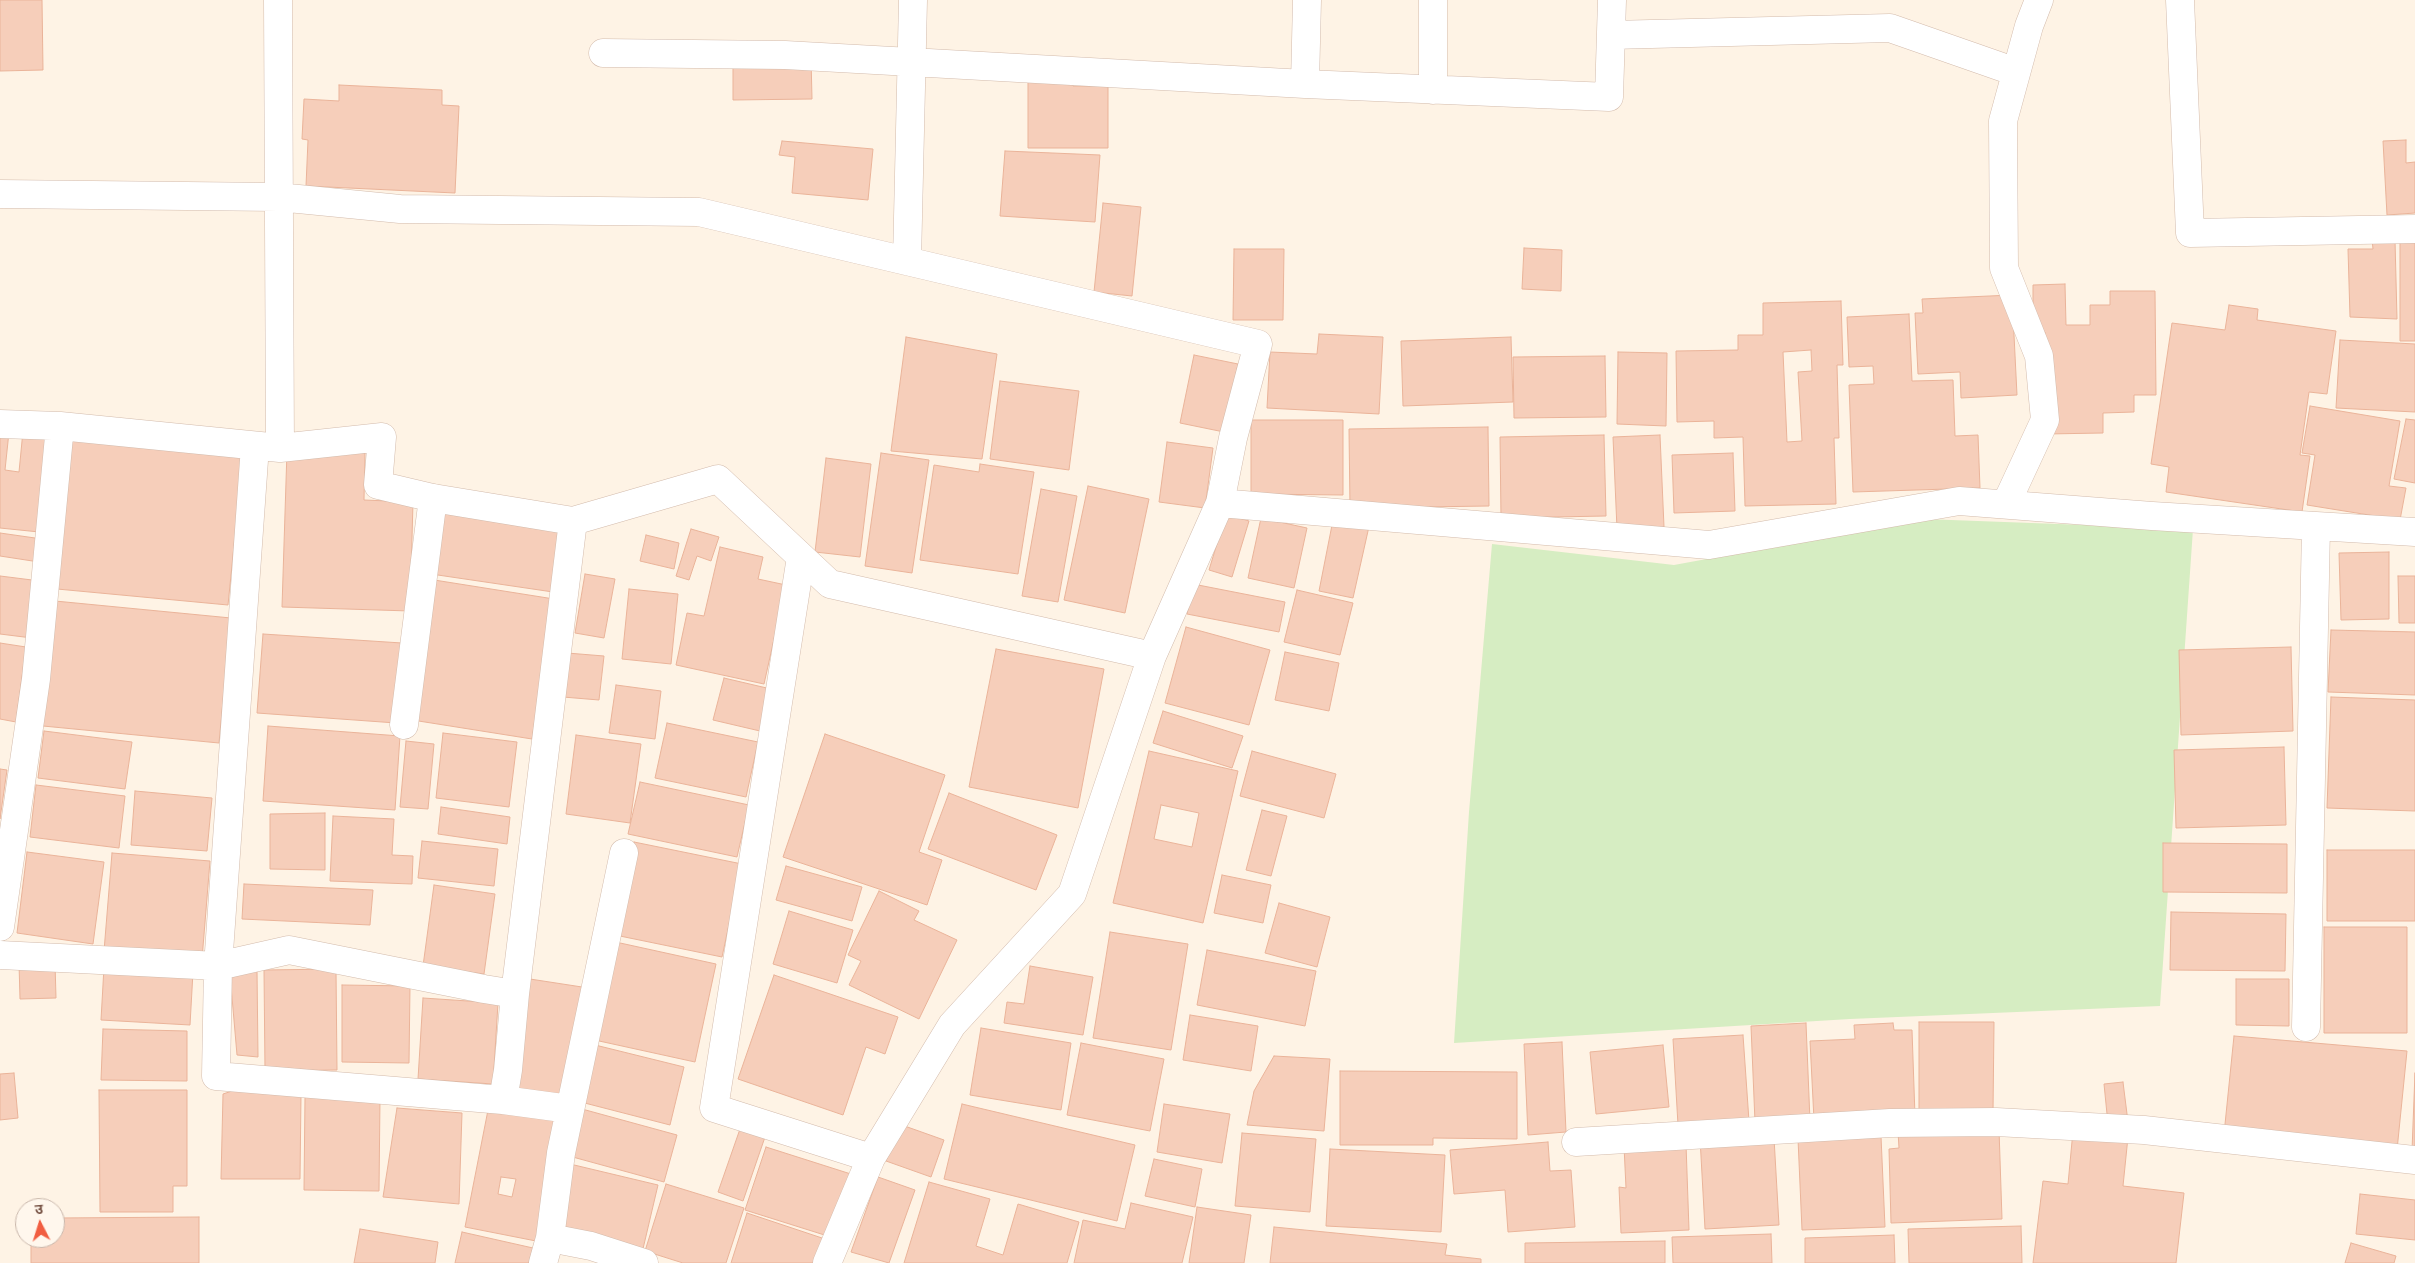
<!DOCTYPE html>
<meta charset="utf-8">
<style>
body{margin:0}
#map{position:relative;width:2415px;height:1263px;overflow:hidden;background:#fef3e5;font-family:Manrope,"Noto Sans Devanagari",sans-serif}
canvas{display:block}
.north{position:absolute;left:15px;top:1198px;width:50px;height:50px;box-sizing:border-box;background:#fff7ed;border:1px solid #c9b7ab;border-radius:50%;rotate:355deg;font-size:14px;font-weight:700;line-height:20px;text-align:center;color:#795648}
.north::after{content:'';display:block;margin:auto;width:18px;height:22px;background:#f15e41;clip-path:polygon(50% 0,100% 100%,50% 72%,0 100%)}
</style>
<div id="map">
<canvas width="2415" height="1263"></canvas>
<div class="north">उ</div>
</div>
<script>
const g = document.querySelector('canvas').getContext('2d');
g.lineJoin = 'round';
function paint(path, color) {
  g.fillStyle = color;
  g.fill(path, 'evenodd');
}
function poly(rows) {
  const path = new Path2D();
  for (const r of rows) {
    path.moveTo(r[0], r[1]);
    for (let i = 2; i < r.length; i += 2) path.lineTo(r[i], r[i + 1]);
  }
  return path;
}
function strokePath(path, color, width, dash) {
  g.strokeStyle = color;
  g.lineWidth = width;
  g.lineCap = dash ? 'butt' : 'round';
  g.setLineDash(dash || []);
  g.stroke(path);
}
paint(poly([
 [1924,519,2193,529,2160,1006,1850,1019,1454,1043,1469,812,1492,544,1674,565]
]), '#d6edc2');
const building = poly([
 [0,0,42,0,43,70,0,71,0,0],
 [811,57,812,99,733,100,733,58,811,57],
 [1028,80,1073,80,1073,86,1108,86,1108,148,1028,148,1028,80],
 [339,85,442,90,442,105,459,106,455,193,306,186,308,140,302,139,304,99,339,101,339,85],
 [2406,140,2406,163,2415,162,2415,213,2387,215,2383,141,2406,140],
 [782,141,873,149,868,200,792,193,795,157,779,155,782,141],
 [1005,151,1100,155,1095,222,1000,216,1005,151],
 [1103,203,1141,207,1132,296,1094,292,1103,203],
 [2372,239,2395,240,2397,319,2350,317,2348,249,2373,249,2372,239],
 [2400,242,2415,242,2415,341,2400,341,2400,242],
 [1524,248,1562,250,1561,291,1522,289,1524,248],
 [1234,249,1284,249,1283,320,1233,320,1234,249],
 [2065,284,2066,325,2090,325,2090,305,2110,305,2110,291,2155,291,2156,395,2134,395,2134,412,2103,413,2103,433,2046,434,2045,332,2033,332,2033,285,2065,284],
 [2012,295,2017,395,1961,398,1960,372,1918,374,1915,313,1923,313,1922,299,2012,295],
 [1841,301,1843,365,1837,365,1839,438,1834,438,1836,504,1745,506,1743,437,1714,438,1714,421,1677,422,1676,351,1738,350,1738,335,1763,335,1763,303,1841,301],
 [1811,350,1812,371,1798,372,1802,441,1787,442,1783,352,1811,350],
 [2229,305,2258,309,2257,320,2336,331,2327,394,2309,392,2300,455,2310,456,2302,512,2166,492,2169,467,2151,464,2172,323,2225,330,2229,305],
 [1909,314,1912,381,1953,380,1955,436,1978,435,1980,488,1853,492,1849,385,1874,384,1873,366,1849,367,1847,317,1909,314],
 [1319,334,1383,337,1379,414,1267,408,1270,352,1317,354,1319,334],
 [906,337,997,354,982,459,891,451,906,337],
 [1511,337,1513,402,1403,406,1401,341,1511,337],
 [2340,340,2415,344,2415,412,2336,408,2340,340],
 [1618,352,1667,353,1666,426,1617,424,1618,352],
 [1194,355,1238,364,1224,432,1180,423,1194,355],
 [1605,356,1606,417,1514,418,1513,357,1605,356],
 [1000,381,1079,391,1069,470,990,459,1000,381],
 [2310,406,2400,421,2389,486,2406,488,2400,520,2307,505,2315,455,2302,453,2310,406],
 [2406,419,2415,420,2415,483,2394,479,2406,419],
 [1251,420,1343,420,1343,495,1251,494,1251,420],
 [1488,427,1489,506,1350,508,1349,429,1488,427],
 [0,431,9,432,5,470,19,472,23,431,60,435,49,533,0,528,0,431],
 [1604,435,1606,516,1501,518,1500,437,1604,435],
 [1660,435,1664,527,1617,529,1613,437,1660,435],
 [72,440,243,456,228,605,57,589,72,440],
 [1167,442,1213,448,1205,508,1159,502,1167,442],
 [287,451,365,453,364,500,413,502,410,611,282,607,287,451],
 [881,453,929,460,912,573,865,566,881,453],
 [1733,453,1735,511,1674,513,1672,455,1733,453],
 [826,458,871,464,860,557,815,552,826,458],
 [980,464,1034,472,1018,574,920,560,934,465,979,472,980,464],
 [1088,486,1149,499,1125,613,1064,600,1088,486],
 [1041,489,1077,496,1058,602,1022,596,1041,489],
 [440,509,562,527,553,592,431,574,440,509],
 [1226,514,1249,521,1232,577,1209,570,1226,514],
 [1334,515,1370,522,1353,598,1319,591,1334,515],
 [1261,518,1307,528,1294,588,1248,578,1261,518],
 [691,529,719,537,711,561,697,556,689,580,676,576,691,529],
 [0,533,42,539,39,562,0,556,0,533],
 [646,535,679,543,674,569,640,561,646,535],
 [720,547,763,557,758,579,786,585,764,684,676,665,687,613,704,616,720,547],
 [2389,552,2389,619,2341,620,2339,553,2389,552],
 [585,574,615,579,604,638,575,633,585,574],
 [0,576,40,581,32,638,0,634,0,576],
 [2398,576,2415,576,2415,623,2399,623,2398,576],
 [428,579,554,599,532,739,406,719,428,579],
 [1193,584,1285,602,1279,632,1187,614,1193,584],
 [629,589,678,594,671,664,622,659,629,589],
 [1297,590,1353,603,1340,655,1284,642,1297,590],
 [55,601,231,618,219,743,43,726,55,601],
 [1186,627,1270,650,1249,725,1165,703,1186,627],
 [2331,630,2415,632,2415,695,2328,692,2331,630],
 [263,634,402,643,396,723,257,713,263,634],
 [0,643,26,647,16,722,0,719,0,643],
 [2291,647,2293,731,2181,735,2179,650,2291,647],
 [996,649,1104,669,1078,808,969,787,996,649],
 [1285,652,1339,663,1329,711,1275,700,1285,652],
 [567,653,604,656,599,700,563,697,567,653],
 [724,678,771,689,760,731,713,720,724,678],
 [616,685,661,691,655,739,609,733,616,685],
 [2331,697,2415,700,2415,811,2327,808,2331,697],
 [1163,711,1243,736,1232,768,1153,743,1163,711],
 [667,723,758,742,746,797,655,778,667,723],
 [268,726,400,736,395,810,263,801,268,726],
 [44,731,132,742,125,789,38,778,44,731],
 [443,733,517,742,509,807,436,798,443,733],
 [825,734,945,775,919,852,942,860,927,905,783,857,825,734],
 [576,735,641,744,630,823,566,814,576,735],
 [406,741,434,744,428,809,400,807,406,741],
 [2284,747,2286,825,2176,828,2174,750,2284,747],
 [1149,751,1238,771,1203,923,1113,903,1149,751],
 [1161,805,1199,813,1192,847,1154,839,1161,805],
 [1252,751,1336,774,1324,818,1240,796,1252,751],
 [0,769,7,770,0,819,0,769],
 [640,782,749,805,737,857,628,834,640,782],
 [36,785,125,796,119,848,30,837,36,785],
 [135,791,212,798,207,851,131,845,135,791],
 [949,793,1057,835,1036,890,928,849,949,793],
 [441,807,510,817,507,844,438,834,441,807],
 [1262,810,1287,816,1271,876,1246,870,1262,810],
 [325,813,325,870,270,869,270,814,325,813],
 [333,816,394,819,392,855,413,856,412,884,330,881,333,816],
 [422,841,498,849,494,886,418,878,422,841],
 [634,842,742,864,722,957,615,935,634,842],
 [2163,843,2287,844,2287,893,2163,892,2163,843],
 [2327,850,2415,850,2415,921,2327,921,2327,850],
 [27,852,104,862,93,944,17,933,27,852],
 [112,853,210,861,202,959,104,951,112,853],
 [786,866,862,887,852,921,776,900,786,866],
 [1222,875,1271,885,1263,923,1214,913,1222,875],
 [244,884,373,890,370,925,242,919,244,884],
 [434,885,495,894,484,974,423,966,434,885],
 [879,891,919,911,914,920,957,940,919,1019,849,985,861,961,848,955,879,891],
 [1279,903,1330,917,1317,967,1265,953,1279,903],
 [789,911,853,930,837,983,773,964,789,911],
 [2171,912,2286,914,2285,971,2170,970,2171,912],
 [2324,927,2407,927,2407,1033,2324,1033,2324,927],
 [1110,932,1188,944,1171,1050,1093,1038,1110,932],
 [611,941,716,964,695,1062,590,1039,611,941],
 [1207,950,1316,971,1305,1026,1197,1005,1207,950],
 [19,963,55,963,56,998,20,999,19,963],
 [1030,966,1093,977,1083,1035,1004,1023,1007,1002,1024,1004,1030,966],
 [104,967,193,972,190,1025,101,1020,104,967],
 [257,969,258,1057,237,1055,230,974,257,969],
 [336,969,337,1070,265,1071,264,970,336,969],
 [774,975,898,1017,885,1054,866,1047,843,1115,738,1079,774,975],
 [530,979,582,987,565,1099,513,1092,530,979],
 [2236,979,2289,979,2289,1026,2236,1025,2236,979],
 [342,985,410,986,409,1063,342,1062,342,985],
 [423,998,498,1003,493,1084,418,1079,423,998],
 [1190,1015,1258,1026,1251,1071,1183,1060,1190,1015],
 [1919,1022,1994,1022,1993,1113,1919,1116,1919,1022],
 [1806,1023,1810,1121,1755,1122,1751,1026,1806,1023],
 [1893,1023,1894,1030,1912,1030,1915,1116,1814,1120,1810,1041,1855,1039,1854,1025,1893,1023],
 [981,1028,1071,1043,1061,1110,970,1095,981,1028],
 [103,1029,187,1031,187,1081,101,1080,103,1029],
 [1743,1035,1749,1121,1678,1125,1673,1039,1743,1035],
 [2234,1036,2407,1051,2397,1150,2224,1134,2234,1036],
 [1562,1042,1566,1132,1528,1135,1524,1044,1562,1042],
 [587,1043,684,1067,670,1125,573,1100,587,1043],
 [1081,1043,1164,1059,1150,1131,1067,1115,1081,1043],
 [1663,1045,1669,1107,1596,1114,1590,1052,1663,1045],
 [1274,1056,1330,1059,1324,1131,1247,1125,1254,1091,1274,1056],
 [1340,1071,1517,1072,1517,1139,1433,1138,1433,1145,1340,1145,1340,1071],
 [14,1073,18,1118,0,1120,0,1074,14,1073],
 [2415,1073,2415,1151,2412,1151,2415,1073],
 [265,1080,301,1095,300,1179,221,1179,223,1094,265,1080],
 [2123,1082,2128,1122,2108,1124,2104,1084,2123,1082],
 [99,1090,187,1090,187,1186,173,1186,173,1212,100,1212,99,1090],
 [305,1097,380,1098,379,1191,304,1190,305,1097],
 [962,1104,1135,1145,1117,1221,944,1179,962,1104],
 [1164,1104,1230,1114,1222,1163,1157,1152,1164,1104],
 [489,1105,560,1119,536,1241,465,1227,489,1105],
 [501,1177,516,1179,512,1197,498,1194,501,1177],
 [397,1108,462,1113,459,1204,383,1197,397,1108],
 [582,1109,677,1135,664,1182,569,1156,582,1109],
 [899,1124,944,1140,931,1177,886,1161,899,1124],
 [740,1129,765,1137,743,1201,718,1192,740,1129],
 [1999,1129,2002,1219,1891,1223,1889,1149,1899,1148,1898,1132,1999,1129],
 [2073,1131,2128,1137,2123,1186,2184,1193,2176,1263,2033,1263,2043,1181,2068,1184,2073,1131],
 [1242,1133,1316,1139,1310,1212,1235,1206,1242,1133],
 [1881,1136,1885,1227,1802,1230,1798,1139,1881,1136],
 [1700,1138,1774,1138,1779,1225,1705,1229,1700,1138],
 [1548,1142,1550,1171,1571,1170,1575,1227,1508,1232,1505,1190,1454,1194,1450,1150,1548,1142],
 [1686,1144,1689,1230,1621,1233,1619,1187,1626,1188,1624,1146,1686,1144],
 [766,1147,854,1175,834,1238,745,1210,766,1147],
 [1330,1149,1445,1155,1441,1232,1326,1226,1330,1149],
 [1154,1159,1202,1169,1195,1207,1145,1196,1154,1159],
 [570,1164,658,1185,642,1253,553,1233,570,1164],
 [878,1177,915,1190,889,1263,851,1252,878,1177],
 [929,1182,990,1199,976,1246,1003,1255,1018,1204,1079,1222,1067,1263,904,1263,929,1182],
 [666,1184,744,1208,726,1263,683,1263,645,1251,666,1184],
 [2360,1194,2415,1200,2415,1240,2356,1234,2360,1194],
 [1131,1203,1193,1217,1182,1263,1074,1263,1083,1220,1125,1229,1131,1203],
 [1197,1207,1251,1215,1244,1263,1189,1263,1197,1207],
 [747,1213,825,1239,817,1263,731,1263,747,1213],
 [199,1217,199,1263,31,1263,31,1238,55,1238,55,1218,199,1217],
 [2021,1226,2022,1263,1909,1263,1908,1229,2021,1226],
 [1274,1227,1447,1244,1445,1255,1481,1259,1481,1263,1270,1263,1274,1227],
 [360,1229,438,1242,435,1263,354,1263,360,1229],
 [462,1232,533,1248,529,1263,455,1263,462,1232],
 [1771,1234,1772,1263,1673,1263,1672,1237,1771,1234],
 [1894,1235,1895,1263,1805,1263,1805,1238,1894,1235],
 [1665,1241,1665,1263,1525,1263,1525,1243,1665,1241],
 [2351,1243,2396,1256,2394,1263,2345,1263,2351,1243]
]);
paint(building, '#f6ceba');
strokePath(building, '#eab399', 1);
const minor = poly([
 [278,0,280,448],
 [2180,0,2190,233,2415,229],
 [1611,35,1890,28,2016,72],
 [603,53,785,55,1305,84,1609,97,1612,0],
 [1305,84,1307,0],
 [1433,90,1433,0],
 [0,194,278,197,400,209,699,212,1258,344,1233,438,1220,503,1152,656,1072,894,952,1025,871,1158,827,1263],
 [907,261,913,0],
 [0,424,60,426,280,448,382,437,378,485,433,498,573,521,718,479,830,584,1152,656],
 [255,446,218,966,216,1076,503,1100],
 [1220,503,1709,545,1959,501,2152,516,2415,532],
 [2006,504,2045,420,2039,356,2004,268,2003,121,2029,26,2039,0],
 [801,557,714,1108,871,1158],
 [404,725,433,498],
 [0,927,36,679,60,426],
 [0,955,218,966,289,950,484,989,515,994],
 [2306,1027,2316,527],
 [570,1109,503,1100,508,1070,515,994,573,521],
 [1576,1142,1890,1123,1996,1122,2144,1130,2415,1160],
 [550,1238,591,1246,644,1263],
 [543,1263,550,1238,561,1153,624,853]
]);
strokePath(minor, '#d3bbac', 29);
strokePath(minor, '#fff', 28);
</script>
